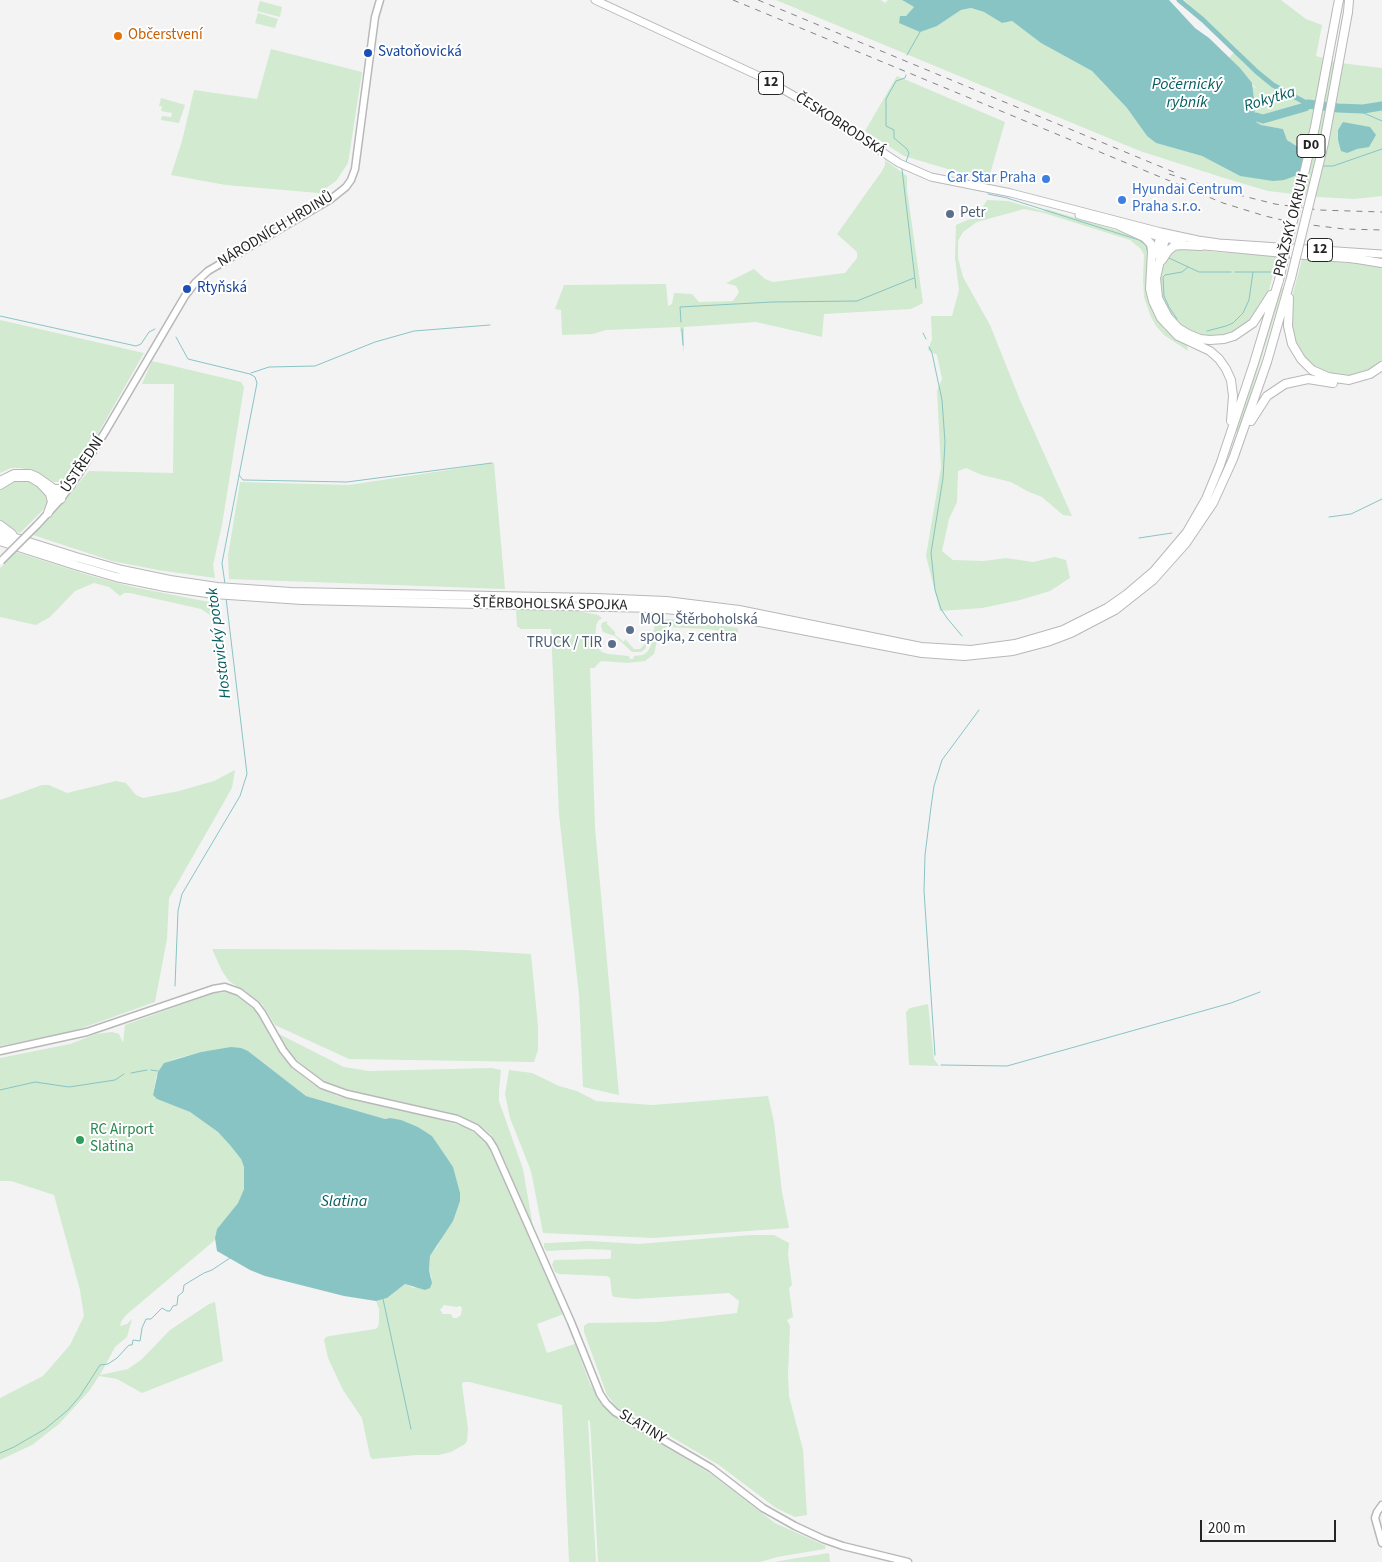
<!DOCTYPE html>
<meta charset="utf-8">
<style>
body{margin:0}
#map{position:relative;width:1382px;height:1562px;overflow:hidden;background:#f3f3f4;font-family:"Source Sans 3",sans-serif}
canvas{display:block}
.scale{position:absolute;left:1200px;top:1520px;width:136px;height:22px;box-sizing:border-box;border:2px solid #252525;border-top:0;padding-left:6px;font-size:15px;line-height:18px;white-space:nowrap;color:#252525;-webkit-text-stroke:4px #fff;paint-order:stroke}
</style>
<div id="map">
<canvas width="1382" height="1562"></canvas>
<div class="scale">200 m</div>
</div>
<script>
const g = document.querySelector('canvas').getContext('2d');
g.lineJoin = 'round';
function paint(path, color) {
  g.fillStyle = color;
  g.fill(path, 'evenodd');
}
function poly(rows) {
  const path = new Path2D();
  for (const r of rows) {
    path.moveTo(r[0], r[1]);
    for (let i = 2; i < r.length; i += 2) path.lineTo(r[i], r[i + 1]);
  }
  return path;
}
function strokePath(path, color, width, dash) {
  g.strokeStyle = color;
  g.lineWidth = width;
  g.lineCap = dash ? 'butt' : 'round';
  g.setLineDash(dash || []);
  g.stroke(path);
}
function write(font, color, halo, rows, align = 'center') {
  g.font = font + ' "Source Sans 3",sans-serif';
  g.lineWidth = 4;
  g.setLineDash([]);
  g.textBaseline = 'middle';
  g.strokeStyle = halo;
  g.fillStyle = color;
  for (const [text, x, y, turn = 0] of rows) {
    g.save();
    g.translate(x, y);
    g.rotate((+turn || 0) * Math.PI / 180);
    g.textAlign = isNaN(turn) ? turn : align;
    if (halo) g.strokeText(text, 0, 0);
    g.fillText(text, 0, 0);
    g.restore();
  }
}
paint(poly([
 [776,0,881,0,885,3,888,0,902,0,914,7,906,16,937,26,961,10,971,8,984,12,1002,23,1012,21,1041,43,1092,71,1127,108,1147,136,1156,143,1202,156,1240,176,1306,152,1287,140,1283,129,1260,125,1256,122,1254,117,1252,86,1257,89,1229,58,1237,49,1184,0,1281,0,1306,19,1322,25,1316,56,1340,63,1382,68,1382,196,1354,199,1319,197,1268,191,1221,177,1140,151,1106,137],
 [260,1,282,7,280,17,257,11],
 [258,13,278,19,275,28,255,23],
 [271,49,362,72,348,163,336,181,319,193,226,185,171,175,182,141,194,90,257,99],
 [897,76,1005,122,988,181,904,156,865,131],
 [161,98,185,105,179,123,161,120,162,116,171,117,172,113,161,111,162,106,159,106],
 [885,160,907,176,907,189,923,303,911,309,824,314,822,337,756,322,684,327,684,353,680,327,606,330,593,334,562,335,561,310,555,309,564,285,666,284,668,306,672,304,674,293,692,294,699,302,733,301,739,292,736,286,726,283,754,269,765,279,773,282,845,273,857,258,857,252,837,234,882,171,885,165],
 [987,200,1008,201,1043,211,1046,209,1142,238,1148,245,1149,258,1146,283,1152,311,1164,329,1175,338,1187,345,1188,351,1164,335,1156,326,1151,317,1144,297,1143,279,1144,255,1141,249,1130,240,1044,213,1024,209,977,222,963,232,958,241,958,258,963,277,990,325,1020,400,1072,516,1063,515,1042,497,1027,491,1011,482,982,475,966,468,958,471,957,502,949,519,942,551,953,560,984,561,1006,558,1033,562,1055,557,1066,560,1070,578,1050,591,1020,600,982,608,940,611,926,556,941,467,937,391,942,379,937,355,928,350,932,339,931,316,952,316,959,290,955,258,956,225,977,216],
 [1182,247,1215,252,1278,256,1269,290,1263,303,1252,320,1237,331,1219,336,1210,337,1191,332,1176,322,1171,316,1163,301,1160,292,1160,275,1164,262,1172,250],
 [1302,260,1382,265,1382,362,1373,369,1366,372,1349,377,1332,375,1315,368,1302,357,1293,339,1290,304],
 [1281,288,1283,288,1249,399,1252,401,1240,433,1235,431],
 [0,320,144,353,96,437,65,482,54,482,37,473,21,468,11,468,0,473],
 [152,361,241,382,244,387,222,525,213,565,215,578,158,570,112,561,33,535,89,471,173,473,174,384,142,384],
 [494,463,505,589,229,579,228,556,240,482,349,485],
 [26,479,36,483,46,496,48,501,46,507,20,533,12,530,0,521,0,489,10,481],
 [16,552,88,575,133,587,214,603,218,620,201,609,130,593,124,593,120,596,109,587,94,583,75,591,50,617,36,625,0,617,0,568],
 [516,609,578,611,598,615,602,618,598,621,596,626,595,641,598,648,602,652,608,654,629,656,630,659,633,659,634,656,643,655,648,651,651,645,652,632,654,631,655,620,670,619,738,628,738,633,707,629,666,627,659,633,654,654,645,661,628,663,601,661,594,668,590,668,595,828,619,1095,583,1087,579,995,559,814,551,629,521,629,517,626],
 [607,621,607,624,615,632,615,635,624,642,625,639,634,649,640,649,648,641,645,649,641,652,632,652,615,636,603,632,601,626,602,623],
 [235,770,232,788,169,898,167,939,155,1002,71,1032,0,1046,0,800,42,785,49,785,67,793,116,781,126,783,136,795,143,798,179,791,214,781],
 [212,949,464,950,531,954,538,1027,538,1050,534,1062,349,1059,275,1025,262,1004,229,981,222,971],
 [226,992,238,995,250,1005,260,1016,279,1052,292,1068,313,1084,337,1096,424,1115,466,1127,485,1141,493,1154,564,1314,537,1324,547,1353,575,1344,590,1384,604,1406,619,1419,711,1474,775,1523,826,1546,825,1549,777,1557,760,1562,598,1562,590,1421,588,1420,596,1562,569,1562,562,1405,469,1382,463,1382,462,1385,468,1429,467,1441,465,1444,451,1452,439,1455,417,1455,372,1459,370,1456,362,1418,343,1390,328,1358,324,1340,326,1337,330,1336,375,1329,378,1327,379,1322,379,1309,376,1301,387,1298,405,1284,414,1288,432,1278,429,1270,430,1256,437,1247,460,1201,460,1193,432,1136,427,1133,418,1127,390,1118,385,1119,306,1096,248,1051,205,1051,178,1058,164,1063,156,1077,153,1095,157,1099,190,1112,218,1132,230,1144,241,1159,244,1167,244,1189,238,1203,217,1229,215,1240,126,1315,121,1322,120,1326,127,1324,132,1319,127,1337,115,1347,100,1375,128,1369,142,1359,170,1330,209,1304,215,1302,223,1361,142,1393,117,1379,99,1376,90,1390,59,1424,32,1445,0,1460,0,1398,43,1376,70,1345,84,1316,80,1290,54,1195,11,1181,0,1181,0,1058,70,1044,96,1034,112,1032,119,1034,123,1043,125,1025,214,993],
 [444,1305,457,1307,459,1306,462,1307,461,1315,457,1318,453,1318,451,1314,443,1314,440,1310],
 [928,1004,934,1059,939,1066,909,1065,906,1012,910,1008],
 [277,1033,344,1067,369,1071,492,1068,501,1070,499,1090,499,1101,523,1169,534,1233,505,1162,491,1135,485,1130,459,1116,447,1112,356,1092,327,1083,312,1073,290,1054],
 [509,1070,532,1073,559,1086,577,1091,596,1101,652,1105,768,1096,774,1122,782,1192,789,1228,653,1238,543,1233,531,1171,510,1118,505,1094],
 [751,1235,774,1235,789,1243,788,1255,792,1285,789,1288,793,1317,787,1320,790,1326,788,1375,789,1396,803,1450,807,1515,795,1517,776,1508,719,1465,634,1415,617,1408,607,1395,584,1332,584,1326,588,1323,659,1322,737,1313,739,1301,729,1293,635,1299,614,1297,612,1295,610,1278,607,1276,559,1274,555,1272,552,1265,554,1260,609,1259,611,1258,611,1250,588,1249,546,1251,544,1247,544,1243,548,1243,590,1241,638,1244],
 [829,1553,830,1562,775,1562,785,1560]
]), '#d1ead0');
paint(poly([
 [902,0,1169,0,1195,28,1209,38,1240,68,1252,83,1255,108,1254,117,1256,122,1261,125,1283,129,1287,140,1306,152,1303,173,1284,180,1273,181,1240,176,1202,156,1156,143,1147,136,1127,108,1092,71,1041,43,1012,21,1002,23,984,12,971,8,961,10,937,26,920,32,899,23,900,16,906,16,914,7],
 [1343,122,1370,127,1376,135,1369,147,1357,149,1347,153,1341,151,1338,140,1338,130],
 [231,1047,241,1048,248,1051,306,1096,385,1119,390,1118,401,1120,418,1127,432,1136,453,1167,460,1193,460,1201,453,1221,430,1256,429,1270,432,1283,430,1288,425,1290,405,1284,387,1298,376,1301,344,1296,265,1276,250,1270,217,1251,215,1238,217,1229,238,1203,244,1189,244,1167,241,1159,230,1145,218,1132,190,1112,157,1099,153,1095,158,1072,164,1063,201,1052]
]), '#89c4c4');
strokePath(poly([
 [907,55,920,32],
 [906,75,905,78,896,81,886,99,886,126,894,130,894,138,907,149,909,153,906,162],
 [1350,107,1382,121],
 [1321,166,1333,166,1382,149],
 [902,169,916,288],
 [988,194,1007,198,1139,240,1146,245,1148,254],
 [1169,258,1199,272,1231,272],
 [1235,272,1271,272],
 [0,316,136,346,141,344,149,332,155,329],
 [1177,319,1169,307,1164,296,1163,277,1165,275,1182,272,1188,267],
 [681,322,680,307,772,302,857,301,914,278],
 [682,329,683,345],
 [1207,331,1226,326,1233,323,1243,313,1249,300,1253,272],
 [923,333,926,339],
 [176,337,188,359,250,374,255,377,257,383,222,563,225,584],
 [929,347,932,353,942,400,945,442,943,478,931,553,935,590,941,609,947,618,962,636],
 [251,373,269,367,315,366,375,342,414,331,490,325],
 [239,475,243,480,246,480,347,482,492,463],
 [1329,517,1351,514,1382,499],
 [1139,538,1172,533],
 [175,986,178,911,182,894,240,796,247,774,226,598],
 [935,1055,924,891,925,855,931,807,934,786,942,760,979,710],
 [941,1065,1007,1066,1231,1003,1260,992],
 [151,1070,158,1071],
 [131,1073,147,1070],
 [0,1090,35,1082,69,1087,115,1080,124,1074],
 [383,1299,411,1429],
 [0,1453,14,1447,45,1429,68,1410,80,1396,100,1365,108,1364,117,1358,129,1345,132,1345,133,1340,140,1341,142,1328,146,1319,151,1319,162,1308,167,1311,170,1311,173,1306,177,1305,178,1296,183,1292,184,1285,204,1273,212,1270,230,1258]
]), '#89c4c4', 1);
strokePath(poly([
 [1179,0,1203,20,1257,72,1273,85,1308,104]
]), '#89c4c4', 5);
strokePath(poly([
 [1245,122,1250,118,1256,117,1263,119,1305,107,1308,104,1338,108,1363,109,1382,106]
]), '#89c4c4', 9);
const secondary = poly([
 [37,525,61,499,78,475,105,432,185,296,195,283,208,271,331,199,346,187,351,180,355,169,375,17,380,0],
 [0,1051,87,1032,213,989,225,987,239,992,256,1005,262,1013,283,1050,294,1064,322,1085,347,1094,457,1119,476,1128,489,1140,494,1148,571,1322,600,1394,606,1403,615,1412,711,1468,763,1508,795,1526,823,1539,843,1546,908,1562],
 [1382,1505,1377,1512,1375,1518,1382,1543]
]);
const primary = poly([
 [595,0,761,77,812,106,899,163,931,177,1011,193,1161,232,1198,240,1219,243,1382,254],
 [1079,215,1124,227],
 [1137,231,1182,242],
 [1195,245,1310,256,1356,259]
]);
const highway = poly([
 [1337,10,1339,0],
 [1348,12,1349,0],
 [1120,226,1144,237,1151,244,1152,251,1150,289,1153,301,1161,318,1178,336,1210,351,1219,359,1226,369,1231,380,1233,396,1231,421],
 [1165,238,1156,278,1158,298,1168,317,1178,328,1188,334,1200,339,1210,340,1224,339,1234,336,1253,323,1271,295],
 [1157,254,1160,237],
 [1351,258,1382,263],
 [1162,260,1168,251,1174,246,1180,245,1201,246],
 [1289,298,1288,326,1292,344,1301,359,1312,370,1328,377,1349,380,1370,374,1382,366],
 [1251,421,1267,396,1285,384,1308,379,1333,383],
 [0,481,14,474,30,474,37,477,57,491,61,499,54,498,40,483,30,477,13,477,0,485],
 [54,489,65,489,71,485],
 [48,513,52,502,50,494],
 [0,525,12,534],
 [0,533,76,557,122,570,170,580,217,587,291,592,595,598,666,601,739,610,921,647,971,650,1015,644,1063,630,1107,608,1127,594,1154,571,1187,532,1206,499,1220,465,1254,363,1279,280],
 [0,541,78,566,116,577,165,587,214,594,302,600,655,608,705,613,744,619,922,653,964,656,1013,651,1047,642,1071,633,1115,610,1153,580,1186,543,1213,503,1233,459,1267,362,1291,278]
]);
strokePath(secondary, '#b8b8b9', 9);
strokePath(primary, '#b8b8b9', 9);
strokePath(highway, '#b8b8b9', 10);
strokePath(secondary, '#fff', 6);
strokePath(primary, '#fff', 7);
strokePath(highway, '#fff', 8);
strokePath(poly([
 [733,0,1223,203,1265,216,1295,223,1344,229,1382,230],
 [758,0,1176,173],
 [1169,174,1219,190,1275,204,1319,210,1382,212]
]), '#838383', 1, [6, 6]);
const secondaryBridge = poly([
 [1,561,37,525]
]);
const highwayBridge = poly([
 [1291,278,1324,143,1348,12],
 [1279,280,1315,127,1337,10]
]);
strokePath(secondaryBridge, '#b8b8b9', 9, []);
strokePath(highwayBridge, '#b8b8b9', 10, []);
strokePath(secondaryBridge, '#fff', 6);
strokePath(highwayBridge, '#fff', 8);
for (const [x, y, r, color] of [
 [118,36,5,"#e8710a"],
 [368,53,5,"#1a4fb4"],
 [1046,179,5,"#3f7fe0"],
 [1122,200,5,"#3f7fe0"],
 [950,214,5,"#5c6f8a"],
 [187,289,5,"#1a4fb4"],
 [630,630,5,"#5c6f8a"],
 [612,644,5,"#5c6f8a"],
 [80,1140,5,"#2e9e5b"]
]) {
  const dot = new Path2D();
  dot.arc(x, y, r, 0, 2 * Math.PI);
  g.fillStyle = color;
  g.fill(dot);
  strokePath(dot, '#fff', 2);
}
for (const [x, y, w] of [
 [771,83,25],
 [1311,146,28],
 [1320,250,25]
]) {
  const box = new Path2D();
  box.roundRect(x - w / 2, y - 11.5, w, 23, 4);
  g.fillStyle = '#fff';
  g.fill(box);
  strokePath(box, '#252525', 1);
}
write('bold 14px', '#252525', null, [
 ["12",771,83],
 ["D0",1311,146],
 ["12",1320,250]
]);
write('15px', '#c56008', '#fff', [
 ["Občerstvení",128,36]
], 'left');
write('15px', '#164399', '#fff', [
 ["Svatoňovická",378,53],
 ["Rtyňská",197,289]
], 'left');
write('15px', '#252525', '#fff', [
 ["ČESKOBRODSKÁ",840,125,33],
 ["PRAŽSKÝ OKRUH",1292,225,-76],
 ["NÁRODNÍCH HRDINŮ",276,230,-31],
 ["ÚSTŘEDNÍ",83,465,-56],
 ["ŠTĚRBOHOLSKÁ SPOJKA",550,605,1],
 ["SLATINY",642,1427,31]
]);
write('15px', '#366cbe', '#fff', [
 ["Car Star Praha",1036,179],
 ["Hyundai Centrum",1132,191,"left"],
 ["Praha s.r.o.",1132,208,"left"]
], 'right');
write('15px', '#4e5e75', '#fff', [
 ["Petr",960,214],
 ["MOL, Štěrboholská",640,621],
 ["spojka, z centra",640,638],
 ["TRUCK / TIR",602,644,"right"]
], 'left');
write('15px', '#27864d', '#fff', [
 ["RC Airport",90,1131],
 ["Slatina",90,1148]
], 'left');
write('italic 16px', '#045d5e', '#fff', [
 ["Počernický",1187,85],
 ["rybník",1187,103],
 ["Rokytka",1270,100,-17],
 ["Hostavický potok",220,643,-97],
 ["Slatina",344,1202]
]);
</script>
